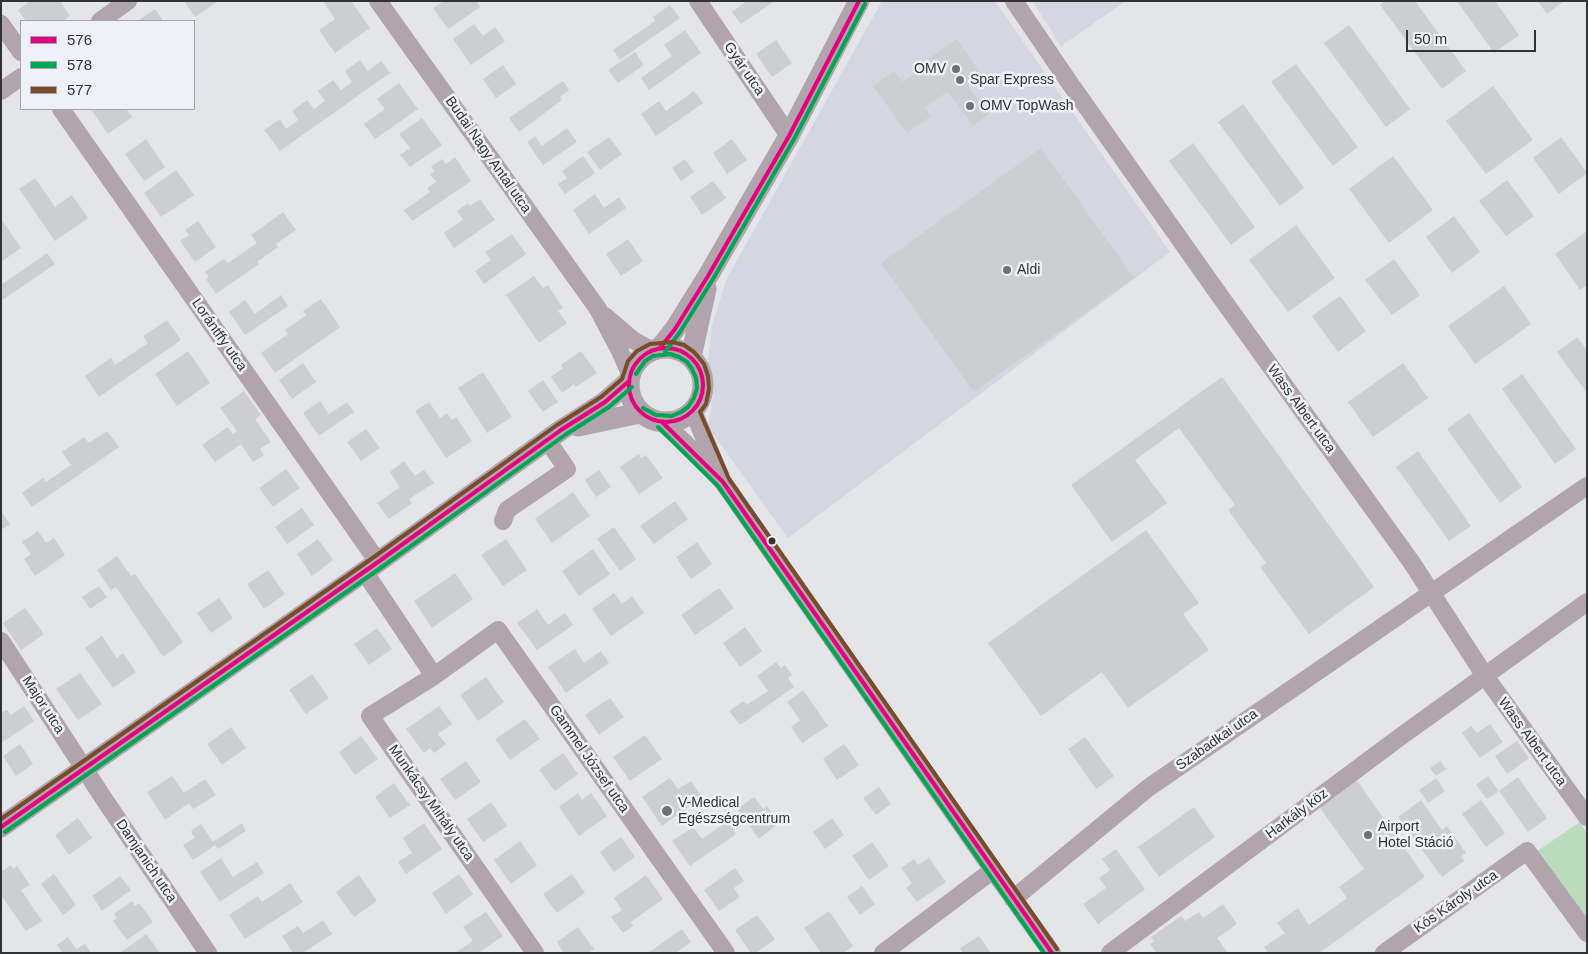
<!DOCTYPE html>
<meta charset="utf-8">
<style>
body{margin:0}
#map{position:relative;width:1588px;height:954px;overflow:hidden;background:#e4e5e9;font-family:Arial,sans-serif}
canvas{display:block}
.frame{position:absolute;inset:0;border:2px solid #313235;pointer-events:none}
.legend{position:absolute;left:20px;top:20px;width:175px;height:90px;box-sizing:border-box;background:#eef1f9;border:1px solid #a2a5ab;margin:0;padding:6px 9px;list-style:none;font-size:15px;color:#313235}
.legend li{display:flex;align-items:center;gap:10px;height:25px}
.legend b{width:25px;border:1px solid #a2a5ab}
.scale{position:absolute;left:1406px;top:30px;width:130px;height:22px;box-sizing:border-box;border:2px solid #313235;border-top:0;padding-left:6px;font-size:15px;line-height:18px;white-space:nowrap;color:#313235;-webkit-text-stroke:4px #eef1f9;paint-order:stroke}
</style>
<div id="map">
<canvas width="1588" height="954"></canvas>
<div class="frame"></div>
<ul class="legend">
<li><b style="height:6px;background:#e5007d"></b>576</li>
<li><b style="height:6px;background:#00a651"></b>578</li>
<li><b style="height:6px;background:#7a4b2a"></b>577</li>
</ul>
<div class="scale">50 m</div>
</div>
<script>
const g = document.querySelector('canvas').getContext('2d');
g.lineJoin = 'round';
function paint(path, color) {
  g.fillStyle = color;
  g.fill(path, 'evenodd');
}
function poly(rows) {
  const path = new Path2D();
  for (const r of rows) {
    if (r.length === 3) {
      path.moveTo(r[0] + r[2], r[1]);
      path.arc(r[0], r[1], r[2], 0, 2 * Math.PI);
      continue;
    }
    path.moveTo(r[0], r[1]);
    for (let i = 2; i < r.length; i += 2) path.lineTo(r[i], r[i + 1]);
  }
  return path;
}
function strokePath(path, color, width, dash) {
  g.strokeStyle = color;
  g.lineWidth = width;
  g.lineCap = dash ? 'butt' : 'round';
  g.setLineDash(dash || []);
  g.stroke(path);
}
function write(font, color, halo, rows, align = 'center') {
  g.font = font + ' Arial,sans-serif';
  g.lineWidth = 5;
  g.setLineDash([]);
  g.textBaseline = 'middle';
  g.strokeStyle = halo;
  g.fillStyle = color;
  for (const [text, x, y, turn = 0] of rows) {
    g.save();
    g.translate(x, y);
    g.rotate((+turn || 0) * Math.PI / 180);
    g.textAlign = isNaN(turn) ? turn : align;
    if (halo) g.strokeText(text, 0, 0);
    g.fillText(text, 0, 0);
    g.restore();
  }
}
paint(poly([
 [882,1,995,1,1170,252,788,538,708,427,714,391,708,359,712,326,726,280],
 [1032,1,1126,1,1061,46]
]), '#d4d7e1');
paint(poly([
 [1580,822,1587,833,1587,922,1536,852]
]), '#badbbc');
paint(poly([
 [30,1,60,1,70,16,63,21,26,21,18,10],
 [184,1,218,1,195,17],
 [323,1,351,1,370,28,335,53,319,30,335,19],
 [444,1,477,1,480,7,448,29,433,8],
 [747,1,775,1,741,24,732,12],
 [1385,1,1415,1,1466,71,1442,89,1380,5],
 [1457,1,1495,1,1519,35,1494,53],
 [1538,1,1564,1,1547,14],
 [670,5,680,18,620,60,613,50,655,21,653,17],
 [155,9,163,21,138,21],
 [474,24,483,36,495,27,505,41,471,65,453,39],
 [1349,25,1410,109,1386,127,1324,43],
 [685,30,701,53,649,90,641,78,672,56,664,45],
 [957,39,982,76,968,86,989,114,973,126,948,91,925,108,931,116,907,133,873,86,894,71,903,82,930,62,928,59],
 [776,40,792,63,772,77,756,54],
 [635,52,644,65,618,83,608,70],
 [360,60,368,71,381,61,390,73,280,151,264,130,280,119,286,129,298,120,292,111,307,100,314,109,325,101,318,91,333,80,341,90,352,82,345,71],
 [1296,64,1358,147,1333,166,1271,82],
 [503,65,516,84,496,98,483,79],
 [563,81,569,90,560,97,562,100,519,132,509,118],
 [399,83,418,109,375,139,364,124,385,109,377,99],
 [1493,86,1533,140,1486,174,1446,121],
 [694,91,703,103,656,136,641,114,659,101,666,111],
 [1243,104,1304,188,1280,206,1218,122],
 [95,109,126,109,132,117,108,134,92,111],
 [422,118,442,145,410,167,400,155,410,148,399,134],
 [567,128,577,142,543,165,527,142,535,136,542,146],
 [609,137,622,154,600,170,587,152],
 [1561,137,1587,173,1559,194,1533,158],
 [146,139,165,167,144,181,125,154],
 [732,139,747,160,727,174,713,153],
 [1193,143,1255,227,1231,245,1169,161],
 [1041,148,1134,278,974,392,881,263],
 [583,156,595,173,565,194,558,184,567,178,562,171],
 [1393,156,1433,210,1389,243,1349,189],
 [455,157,471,181,412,221,404,210,430,192,427,188,436,182,430,174,434,172,431,167,442,159,446,164],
 [685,159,694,172,681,181,672,168],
 [176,170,194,195,161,217,144,193],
 [35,178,55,207,72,195,88,218,55,241,19,189],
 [1507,180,1534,216,1506,236,1479,201],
 [713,181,726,198,702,215,690,197],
 [595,194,604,208,619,197,626,208,589,234,573,210],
 [480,199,495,220,454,248,444,233,463,220,457,211,468,203,470,206],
 [283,212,296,230,276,244,278,247,257,262,259,264,216,294,206,279,209,277,205,272,224,259,228,263,257,243,251,235],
 [1454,216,1480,252,1452,273,1426,237],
 [1,219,21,248,1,262],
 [198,221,216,247,195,262,180,241,189,235,185,230],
 [1296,225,1335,278,1288,312,1249,260],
 [1587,231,1587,285,1580,290,1555,254],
 [512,234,526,254,484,284,475,271,491,260,485,252],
 [628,239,643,261,621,276,606,254],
 [47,253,55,264,1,301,1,285],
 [1394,259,1420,295,1392,315,1365,280],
 [534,276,543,288,548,285,563,308,558,311,567,323,539,343,506,295],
 [1504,286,1531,324,1475,364,1448,326],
 [281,295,288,306,245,335,229,312,245,300,255,314],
 [1340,296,1366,331,1338,352,1312,316],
 [321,299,340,327,275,373,261,353,288,334,285,330,306,315,303,311],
 [167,320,181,340,99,397,85,376,111,358,115,365,148,343,143,336],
 [1577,337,1587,350,1587,393,1557,352],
 [188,351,210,383,177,406,155,374],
 [581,351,597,373,576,387,574,384,562,393,551,377,563,368,561,365],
 [303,363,316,382,292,399,279,380],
 [1403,363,1428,398,1373,437,1348,402],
 [483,372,512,417,487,433,458,388],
 [1522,374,1576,449,1555,464,1502,389],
 [1222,377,1374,587,1309,634,1260,567,1266,563,1228,510,1235,505,1179,428,1135,460,1167,503,1112,542,1071,485],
 [543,380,558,402,543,412,528,391],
 [244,391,261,415,255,419,271,442,260,449,264,455,253,462,241,444,215,462,202,445,228,427,233,434,237,431,220,408],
 [320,401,329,414,347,402,354,412,319,436,303,413],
 [429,402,440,418,447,413,452,420,456,417,472,441,446,458,415,411],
 [1469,413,1522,487,1500,503,1447,429],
 [366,429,380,448,361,461,347,442],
 [107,431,119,447,32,507,22,493,43,478,46,482,71,465,62,452,84,437,89,443],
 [1418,451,1471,526,1449,541,1396,467],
 [639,454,641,458,646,455,663,478,639,494,620,467],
 [404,461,415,476,424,470,434,483,409,499,412,503,389,519,377,503,400,487,390,472],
 [286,469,300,488,273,507,259,488],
 [599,470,611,487,596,497,585,480],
 [573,492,590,516,552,543,535,519],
 [675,501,688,519,654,544,640,526],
 [302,508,314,525,287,544,275,527],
 [1,511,10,524,1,530],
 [614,527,636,559,620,571,597,539],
 [1146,530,1199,603,1183,614,1209,650,1128,708,1102,672,1041,716,988,643],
 [38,531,46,543,54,538,65,555,35,576,24,559,31,554,22,542],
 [318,539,333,560,312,576,297,554],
 [506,539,527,570,503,586,481,555],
 [697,542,712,564,691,579,676,557],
 [593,549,610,574,579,596,562,571],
 [117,556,131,576,135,574,183,642,163,657,116,587,111,590,97,570],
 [268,570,285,594,264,609,247,584],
 [455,573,473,599,432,628,414,601],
 [99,586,107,597,90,609,82,597],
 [719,588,734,608,695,635,681,615],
 [614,593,622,604,632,596,644,613,611,636,592,609],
 [219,598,233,618,211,633,197,613],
 [25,608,44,634,21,650,3,623],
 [537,609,548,625,565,613,573,625,537,650,517,623],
 [745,627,762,651,740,667,723,643],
 [377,628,392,649,369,665,354,644],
 [102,636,117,658,123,653,136,672,113,688,85,648],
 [575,649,584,663,601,651,609,663,566,693,548,667],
 [776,662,781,668,785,665,792,675,788,678,794,687,740,725,729,711,743,701,747,705,768,691,757,676],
 [80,673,102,704,78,720,56,689],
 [312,674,329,698,306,714,289,690],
 [486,677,504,702,478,721,460,695],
 [803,690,828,726,802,743,791,727,800,720,787,702],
 [610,698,624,717,599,735,585,715],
 [24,706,34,721,1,743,1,713,7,710,11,715],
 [439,706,452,724,438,734,446,744,434,753,430,748,424,753,406,729],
 [525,719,540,739,510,760,495,739],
 [1490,724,1503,742,1480,758,1462,733,1471,726,1477,733],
 [231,727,246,748,222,765,207,744],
 [645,735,662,759,630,781,613,757],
 [361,736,378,759,355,775,339,752],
 [1085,737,1114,776,1096,789,1068,749],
 [1517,741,1529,758,1507,774,1495,756],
 [20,744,33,764,16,776,3,756],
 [844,744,859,765,837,780,823,759],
 [563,753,578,774,555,791,539,770],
 [466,761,481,782,455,800,440,779],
 [1440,761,1446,769,1436,776,1430,768],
 [1353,775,1425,877,1319,953,1268,953,1264,947,1285,933,1277,923,1298,908,1309,925,1347,898,1339,887,1364,869,1315,801],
 [172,776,184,793,205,779,216,795,193,809,189,803,165,820,147,792],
 [1488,776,1499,791,1518,777,1547,818,1528,832,1499,791,1487,799,1476,785],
 [670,778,678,789,691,781,702,797,662,826,642,797],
 [1436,778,1445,791,1428,803,1419,790],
 [394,783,410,805,390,818,375,797],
 [879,787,891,804,876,815,863,798],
 [578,793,582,800,591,793,607,816,579,836,559,807],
 [754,797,763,809,767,806,779,823,759,839,737,809],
 [1421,800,1442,830,1447,826,1466,853,1461,856,1464,861,1442,877,1398,817],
 [1481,800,1505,833,1486,847,1462,814],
 [491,802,507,826,483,842,467,819],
 [1194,807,1215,837,1159,877,1138,847],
 [78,818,92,838,69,855,55,835],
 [832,818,844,835,825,849,813,832],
 [728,821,736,834,690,866,672,841,693,827,702,839],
 [242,823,246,831,218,849,215,845,193,860,183,845,195,838,191,831,201,824,213,842],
 [424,823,442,849,406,874,398,862,412,853,403,838],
 [621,837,635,857,614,872,600,852],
 [520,841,537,865,511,884,494,860],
 [872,842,889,866,869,880,852,856],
 [1116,849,1145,889,1098,924,1083,904,1106,888,1099,878,1110,870,1102,859],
 [221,858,233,877,257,862,264,873,220,902,200,872],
 [929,858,946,882,917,902,906,888,912,883,901,868,914,859,918,865],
 [11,865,13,869,17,866,30,885,21,890,42,921,26,931,1,895,1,872],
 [735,868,744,881,734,888,740,897,719,911,704,890],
 [54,874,76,905,63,915,41,884],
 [459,874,473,894,446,914,432,893],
 [572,874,585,893,557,913,543,894],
 [359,875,377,901,354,917,336,892],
 [646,875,663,899,631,922,633,926,623,933,611,917,622,910,614,898],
 [120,876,131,890,102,911,92,896],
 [290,883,303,902,245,939,229,915,258,896,262,902],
 [862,886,875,904,860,915,847,897],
 [132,901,135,906,139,903,153,922,127,940,113,921,117,918,114,914],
 [1223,904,1237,924,1217,938,1228,953,1157,953,1150,944,1154,941,1151,937,1181,916,1185,921,1199,912,1203,918],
 [829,911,853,946,844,953,821,953,804,928],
 [486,912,503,936,478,953,459,953,458,951,473,941,463,927],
 [757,915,775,939,756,953,751,953,735,930],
 [323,920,332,934,303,953,293,953,282,936,298,926,303,933],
 [578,927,594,949,588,953,564,953,557,942],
 [682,929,691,942,676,953,648,953],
 [146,934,160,953,120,953],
 [979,936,991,953,963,953,960,948],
 [68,937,76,949,85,944,91,953,63,953,57,945]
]), '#cdced1');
strokePath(poly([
 [378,1,598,309,620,351,630,374],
 [698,1,789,136],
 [1014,1,1069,82,1215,289,1412,563,1485,676,1587,817],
 [100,21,128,1],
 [1,24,21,52],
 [1,91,21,77],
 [61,109,378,562],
 [605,316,633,340,651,350],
 [693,411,720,475],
 [662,422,685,443,723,482,993,870,1052,953],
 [503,521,507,510,567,469,547,440],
 [364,571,434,676],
 [1,641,104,799,208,953],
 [1013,899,1148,788,1587,486],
 [535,953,370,716,434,676,498,630,726,953],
 [883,953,993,870],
 [1110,953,1400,737,1587,602],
 [1384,953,1527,851,1587,933]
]), '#b2a4ad', 18);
strokePath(poly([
 [666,385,37],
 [660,348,675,329,708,276,789,136,859,1],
 [691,357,706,289],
 [578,426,640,413],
 [1,827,378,562,561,430,605,402,628,382]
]), '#b1a4ae', 21);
strokePath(poly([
 [666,385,37],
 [660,348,675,329,708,276,789,136,859,1],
 [662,422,723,482,1052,953],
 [1,827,378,562,561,430,605,402,628,382]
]), '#e5007d', 4);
strokePath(poly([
 [665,352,680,332,713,279,794,139,865,4],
 [636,374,645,361,653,356,670,354,679,357,687,362,692,369,696,378,697,388,694,398,688,407,681,412,672,416,656,415,643,408],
 [658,427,718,486,1044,953],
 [5,832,382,567,565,435,609,407,632,387]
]), '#00a651', 4);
strokePath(poly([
 [1,819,374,557,557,425,601,397,622,379,628,361,637,351,650,344,672,342,684,345,694,352,704,364,708,376,709,389,706,404,700,412,729,479,1057,949]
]), '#7a4b2a', 4);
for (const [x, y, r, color] of [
 [956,69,5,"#707174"],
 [960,80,5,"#707174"],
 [970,106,5,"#707174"],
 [1007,270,5,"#707174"],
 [772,541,4.5,"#313235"],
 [667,811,6,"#707174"],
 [1368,835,5,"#707174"]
]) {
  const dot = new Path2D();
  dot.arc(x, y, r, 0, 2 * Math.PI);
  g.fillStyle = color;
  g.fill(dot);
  strokePath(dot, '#eef1f9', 2);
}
write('14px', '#313235', '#eef1f9', [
 ["Gyár utca",744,69,56],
 ["Budai Nagy Antal utca",488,155,55],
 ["Lorántffy utca",219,335,55],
 ["Wass Albert utca",1301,409,54],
 ["Major utca",43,705,57],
 ["Szabadkai utca",1217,740,-35],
 ["Wass Albert utca",1532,742,54],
 ["Gammel József utca",589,759,55],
 ["Munkácsy Mihály utca",431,803,55],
 ["Harkály köz",1297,814,-37],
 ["Damjanich utca",146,861,56],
 ["Kós Károly utca",1456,902,-35]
]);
write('14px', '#313235', '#eef1f9', [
 ["OMV",946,69,"right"],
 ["Spar Express",970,80],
 ["OMV TopWash",980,106],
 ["Aldi",1017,270],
 ["V-Medical",678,803],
 ["Egészségcentrum",678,819],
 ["Airport",1378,827],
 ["Hotel Stáció",1378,843]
], 'left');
</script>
